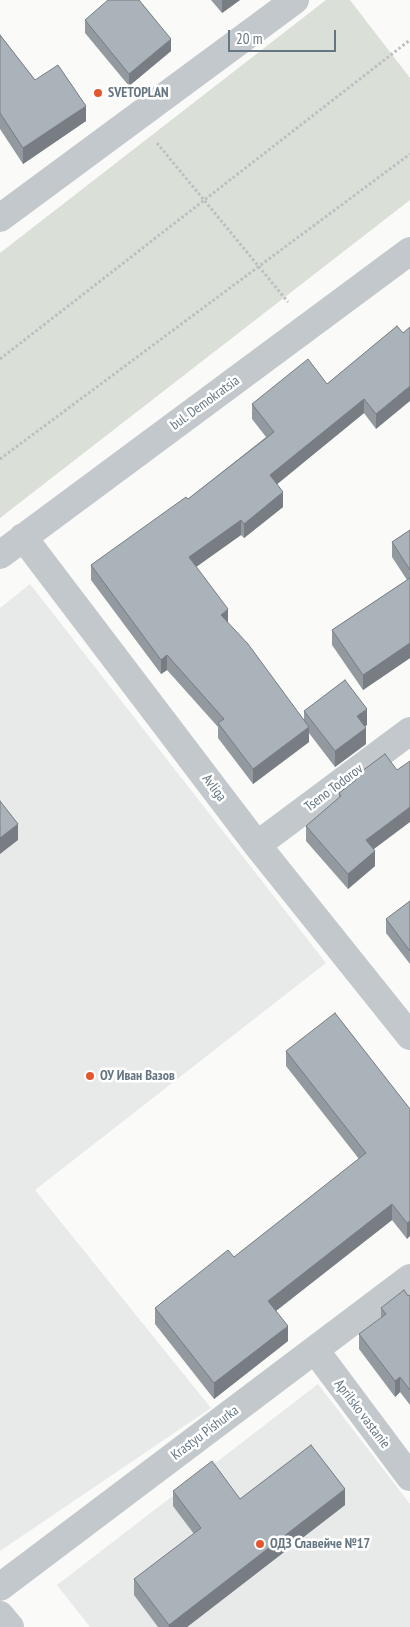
<!DOCTYPE html>
<meta charset="utf-8">
<style>
body{margin:0}
#map{position:relative;width:410px;height:1627px;overflow:hidden;background:#fafaf8;font-family:"PT Sans Narrow",sans-serif}
canvas{display:block}
.scale{position:absolute;left:228px;top:30px;width:108px;height:22px;box-sizing:border-box;border:2px solid #657683;border-top:0;padding-left:6px;font-size:15px;line-height:18px;white-space:nowrap;color:#657683;-webkit-text-stroke:4px #fff;paint-order:stroke}
</style>
<div id="map">
<canvas width="410" height="1627"></canvas>
<div class="scale">20 m</div>
</div>
<script>
const g = document.querySelector('canvas').getContext('2d');
g.lineJoin = 'round';
function paint(path, color) {
  g.fillStyle = color;
  g.fill(path, 'evenodd');
}
function poly(rows) {
  const path = new Path2D();
  for (const r of rows) {
    path.moveTo(r[0], r[1]);
    for (let i = 2; i < r.length; i += 2) path.lineTo(r[i], r[i + 1]);
  }
  return path;
}
function strokePath(path, color, width, dash) {
  g.strokeStyle = color;
  g.lineWidth = width;
  g.lineCap = dash ? 'butt' : 'round';
  g.setLineDash(dash || []);
  g.stroke(path);
}
function write(font, color, halo, rows, align = 'center') {
  g.font = font + ' "PT Sans Narrow",sans-serif';
  g.lineWidth = 5;
  g.setLineDash([]);
  g.textBaseline = 'middle';
  g.strokeStyle = halo;
  g.fillStyle = color;
  for (const [text, x, y, turn = 0] of rows) {
    g.save();
    g.translate(x, y);
    g.rotate((+turn || 0) * Math.PI / 180);
    g.textAlign = isNaN(turn) ? turn : align;
    if (halo) g.strokeText(text, 0, 0);
    g.fillText(text, 0, 0);
    g.restore();
  }
}
paint(poly([
 [30,584,326,963,35,1190,211,1408,0,1551,0,608],
 [318,1384,410,1504,410,1627,90,1627,57,1585]
]), '#e8e9e9');
paint(poly([
 [326,0,350,0,410,78,410,200,0,518,0,253]
]), '#dadfd7');
strokePath(poly([
 [157,143,288,302],
 [0,359,410,40],
 [0,459,410,154]
]), '#bbbfc2', 3, [2.5, 2.5]);
strokePath(poly([
 [0,218,295,0],
 [23,537,257,845,410,1036],
 [0,555,410,251],
 [257,845,410,731],
 [315,1350,410,1477],
 [0,1587,410,1278],
 [0,1615,10,1627]
]), '#c3c8cc', 28);
paint(poly([
 [211,0,240,0,222,13],
 [85,20,171,51,129,86,85,33],
 [0,35,35,80,86,121,23,164,0,129],
 [397,326,376,429,364,413,277,484,283,507,244,538,241,535,196,567,228,623,304,721,304,711,367,725,365,726,366,744,335,767,309,733,309,742,253,784,218,738,218,727,167,670,161,674,91,580,91,565,188,499,266,437,252,419,252,404,327,384],
 [410,530,410,658,363,690,332,645,332,630,407,580,392,557,392,542],
 [385,754,374,849,375,866,348,889,306,841,306,826,339,798,339,793,354,781,354,777],
 [410,901,410,964,386,933,386,919],
 [286,1051,410,1109,407,1239,392,1220,276,1311,288,1341,214,1399,155,1324,155,1308,234,1257,359,1159,286,1066],
 [410,1295,410,1405,400,1392,395,1397,359,1349,359,1334,381,1318,381,1308],
 [173,1491,240,1499,345,1505,187,1627,158,1627,134,1595,134,1579,194,1534,173,1506]
]), '#929a9f');
paint(poly([
 [222,0,240,0,222,13],
 [171,39,171,51,129,86,129,74],
 [86,106,86,121,23,164,23,148],
 [410,386,410,401,376,429,376,414],
 [364,399,364,413,270,490,270,475],
 [283,492,283,507,244,538,244,524],
 [241,520,241,535,189,572,189,557],
 [228,609,228,624,221,615],
 [410,643,410,658,363,690,363,675],
 [167,655,167,670,161,674,161,660],
 [367,709,367,725,357,732,357,716],
 [309,727,309,742,253,784,253,769],
 [366,728,366,744,335,767,335,751],
 [410,807,410,822,366,855,366,840],
 [18,824,18,840,0,854,0,838],
 [375,851,375,866,348,889,348,874],
 [392,1204,392,1220,268,1317,268,1301],
 [410,1221,410,1236,407,1239,407,1223],
 [288,1326,288,1341,214,1399,214,1383],
 [400,1377,400,1392,395,1397,395,1381],
 [345,1489,345,1505,187,1627,169,1627,169,1625]
]), '#777d82');
const building = poly([
 [108,0,139,0,171,39,129,74,85,20,108,0],
 [0,35,35,80,58,65,86,106,23,148,0,113,0,35],
 [397,326,403,333,410,327,410,386,376,414,364,399,270,475,283,492,244,524,241,520,189,557,228,609,221,615,248,644,309,727,253,769,218,723,224,719,167,655,161,660,91,565,186,497,188,499,274,432,252,404,308,359,327,384,397,326],
 [410,530,410,570,392,542,410,530],
 [410,578,410,643,363,675,332,630,410,578],
 [345,680,367,709,357,716,366,728,335,751,304,711,345,680],
 [385,754,397,770,410,761,410,807,366,840,375,851,348,874,306,826,341,796,339,793,356,780,354,777,385,754],
 [0,801,18,824,0,838,0,801],
 [410,901,410,951,386,919,410,901],
 [335,1013,410,1109,410,1221,407,1223,392,1204,268,1301,288,1326,214,1383,155,1308,228,1250,234,1257,366,1153,286,1051,335,1013],
 [404,1290,408,1296,410,1295,410,1390,400,1377,395,1381,359,1334,386,1314,381,1308,404,1290],
 [311,1445,345,1489,169,1625,134,1579,201,1528,173,1491,212,1461,240,1499,311,1445]
]);
paint(building, '#aab3b9');
strokePath(building, '#777d82', 1);
for (const [x, y, r, color] of [
 [98,93,5,"#e4572e"],
 [90,1076,5,"#e4572e"],
 [260,1544,5,"#e4572e"]
]) {
  const dot = new Path2D();
  dot.arc(x, y, r, 0, 2 * Math.PI);
  g.fillStyle = color;
  g.fill(dot);
  strokePath(dot, '#fff', 2);
}
write('bold 14px', '#657683', '#fff', [
 ["SVETOPLAN",108,93],
 ["ОУ Иван Вазов",100,1076],
 ["ОДЗ Славейче №17",270,1544]
], 'left');
write('14px', '#657683', '#fff', [
 ["bul. Demokratsia",205,403,-36],
 ["Avliga",214,788,53],
 ["Tseno Todorov",334,788,-37],
 ["Aprilsko vastanie",362,1414,53],
 ["Krastyu Pishurka",205,1433,-37]
]);
</script>
